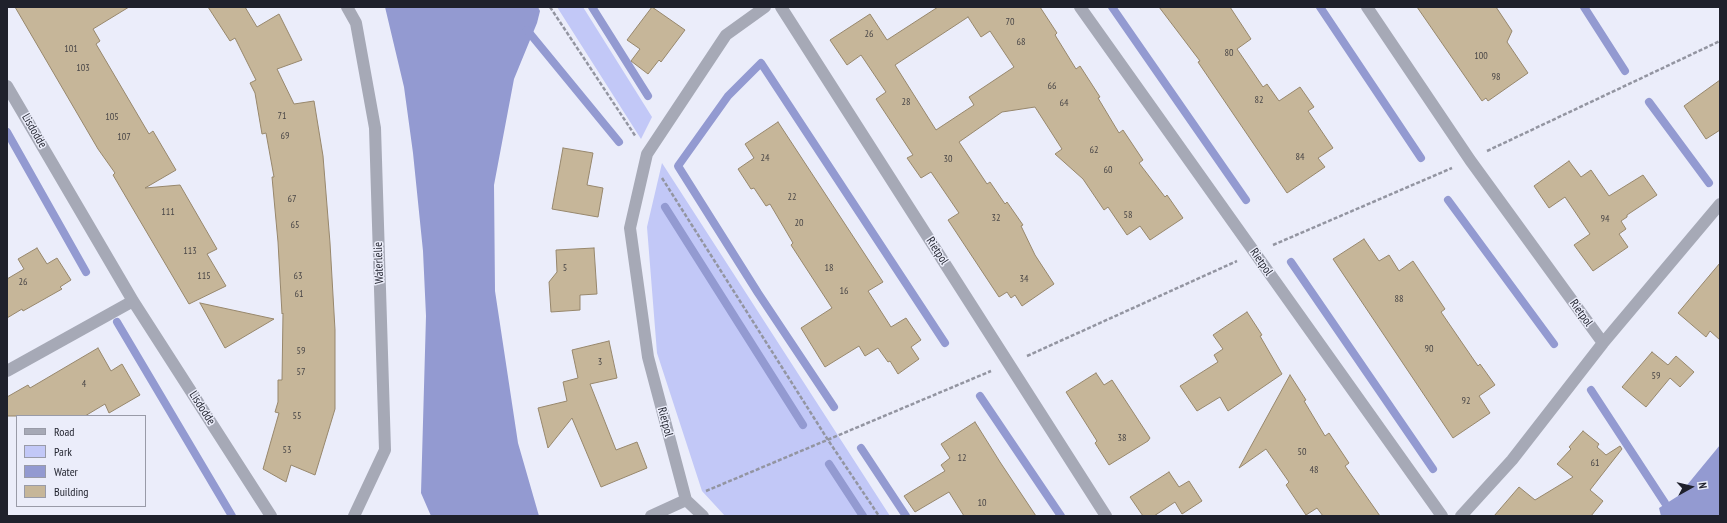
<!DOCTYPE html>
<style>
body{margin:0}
#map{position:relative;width:1727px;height:523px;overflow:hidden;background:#ebedfa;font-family:"PT Sans Narrow",sans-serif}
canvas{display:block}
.frame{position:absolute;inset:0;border:8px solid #1f212c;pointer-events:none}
.legend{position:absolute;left:16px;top:415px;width:130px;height:92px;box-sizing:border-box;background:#ebedfa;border:1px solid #999ba8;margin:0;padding:5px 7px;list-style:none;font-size:12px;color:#1f212c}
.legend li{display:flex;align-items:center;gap:8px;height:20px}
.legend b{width:20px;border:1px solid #999ba8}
.north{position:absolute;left:1671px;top:467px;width:40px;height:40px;-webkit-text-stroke:3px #ebedfa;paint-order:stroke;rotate:82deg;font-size:11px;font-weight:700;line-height:16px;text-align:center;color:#1f212c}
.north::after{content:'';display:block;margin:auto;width:14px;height:18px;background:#1f212c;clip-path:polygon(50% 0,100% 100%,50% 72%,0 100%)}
</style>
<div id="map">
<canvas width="1727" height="523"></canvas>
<div class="frame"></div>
<ul class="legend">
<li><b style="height:5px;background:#a6a9b6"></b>Road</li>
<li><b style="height:11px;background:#c2c8f7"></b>Park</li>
<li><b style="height:11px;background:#939ad1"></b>Water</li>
<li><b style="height:11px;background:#c6b699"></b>Building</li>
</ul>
<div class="north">N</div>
</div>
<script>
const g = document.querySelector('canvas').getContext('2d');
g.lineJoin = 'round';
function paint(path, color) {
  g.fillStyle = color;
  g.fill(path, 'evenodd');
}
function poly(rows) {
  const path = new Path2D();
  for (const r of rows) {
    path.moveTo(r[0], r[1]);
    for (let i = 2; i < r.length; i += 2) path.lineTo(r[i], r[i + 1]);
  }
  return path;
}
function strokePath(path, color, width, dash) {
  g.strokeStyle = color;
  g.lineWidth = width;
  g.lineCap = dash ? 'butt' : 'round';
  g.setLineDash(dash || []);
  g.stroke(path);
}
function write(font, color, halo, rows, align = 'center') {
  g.font = font + ' "PT Sans Narrow",sans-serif';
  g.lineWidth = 3;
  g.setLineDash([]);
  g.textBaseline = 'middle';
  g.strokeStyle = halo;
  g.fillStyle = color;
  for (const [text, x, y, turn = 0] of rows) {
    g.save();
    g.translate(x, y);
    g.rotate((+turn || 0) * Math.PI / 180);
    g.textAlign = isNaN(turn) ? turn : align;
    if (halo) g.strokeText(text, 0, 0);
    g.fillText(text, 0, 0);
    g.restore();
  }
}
paint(poly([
 [557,7,583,7,652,117,641,139],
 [662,163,890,516,725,516,702,491,657,353,647,227]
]), '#c2c8f7');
paint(poly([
 [385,7,538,7,540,11,537,23,514,79,494,185,495,291,518,443,539,516,431,516,421,493,426,316,423,251,413,153,404,87],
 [1720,445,1720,516,1661,516,1659,508,1678,496]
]), '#939ad1');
strokePath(poly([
 [592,7,648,96],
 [1112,7,1246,200],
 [1320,7,1421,158],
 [1584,7,1625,71],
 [527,30,619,142],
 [1649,102,1709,183],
 [7,132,86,272],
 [1448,200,1554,344],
 [665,207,803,425],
 [1291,262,1433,469],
 [117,322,232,516],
 [1591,390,1665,503],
 [980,396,1061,516],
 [834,407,758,293,678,166,728,96,761,63,945,343],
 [861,448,906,516],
 [829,464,863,516]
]), '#939ad1', 8);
const building = poly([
 [15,7,129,7,93,29,100,41,96,44,149,134,153,131,176,170,145,188,180,185,217,249,207,254,226,286,189,304,113,175,115,173,98,149,15,7],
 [208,7,245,7,257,27,279,14,302,60,277,69,294,104,314,101,323,156,330,243,335,330,335,409,315,475,291,465,286,482,263,469,279,413,275,412,278,402,278,380,282,380,283,313,282,314,278,242,272,177,274,177,266,133,262,134,255,93,250,83,256,80,235,38,230,41,208,7],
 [652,7,685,30,661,62,659,60,648,74,631,61,640,49,627,40,652,7],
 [938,7,1040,7,1057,33,1055,35,1076,69,1080,66,1100,97,1098,98,1119,133,1123,130,1143,160,1139,163,1165,197,1167,195,1183,218,1150,240,1140,226,1127,235,1108,207,1104,210,1083,179,1055,154,1062,149,1035,107,1002,112,959,142,987,184,990,182,1005,204,1007,202,1023,225,1021,226,1035,255,1054,284,1022,306,1015,295,1011,298,1007,292,999,297,948,220,959,213,931,172,921,178,907,158,913,155,876,99,886,92,861,55,847,65,830,40,870,14,887,40,938,7],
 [968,17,981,37,990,31,1014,67,969,97,974,105,936,130,895,65,968,17],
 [1159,7,1230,7,1251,39,1237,49,1263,87,1267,84,1279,101,1300,87,1314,107,1308,111,1333,148,1318,158,1325,167,1287,193,1198,62,1200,61,1159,7],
 [1417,7,1496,7,1512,31,1507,42,1528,73,1488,101,1486,98,1482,101,1417,7],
 [1720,80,1720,130,1706,139,1684,106,1720,80],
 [778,122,883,282,868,291,891,327,906,318,921,340,911,347,919,359,898,374,890,361,888,362,878,348,865,356,859,346,825,367,801,328,832,308,791,245,793,243,770,204,766,206,754,188,751,189,738,169,754,158,745,144,778,122],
 [563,148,593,153,587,185,603,188,598,217,552,209,563,148],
 [1569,161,1581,177,1591,170,1609,196,1643,175,1657,195,1627,215,1627,217,1621,221,1626,229,1619,234,1628,247,1593,271,1574,245,1590,234,1565,197,1549,208,1534,186,1569,161],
 [1364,239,1379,261,1389,255,1399,271,1413,261,1445,309,1441,312,1478,366,1480,364,1495,385,1479,396,1490,413,1453,438,1333,259,1364,239],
 [37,248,47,264,57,258,71,280,60,287,62,289,23,311,22,309,7,318,7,279,24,269,18,259,37,248],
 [594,248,597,294,580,295,580,310,551,312,549,282,557,272,556,250,594,248],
 [1720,263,1720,340,1710,331,1706,337,1678,313,1720,263],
 [200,303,274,319,225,348,200,303],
 [1247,312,1262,335,1260,336,1282,374,1228,411,1220,397,1197,411,1180,386,1218,362,1214,355,1223,349,1213,335,1247,312],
 [609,341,617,378,590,384,616,450,637,442,647,468,601,487,572,418,548,448,538,408,567,401,563,382,578,378,572,350,609,341],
 [98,348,111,371,122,364,140,395,109,413,105,404,85,416,7,416,7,397,28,385,30,388,98,348],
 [1652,352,1668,365,1676,356,1694,372,1680,387,1670,378,1646,407,1622,387,1652,352],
 [1096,373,1104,385,1112,380,1150,438,1148,441,1109,465,1095,443,1097,441,1066,392,1096,373],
 [1290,375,1306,400,1304,401,1325,436,1329,433,1349,463,1345,466,1380,516,1323,516,1317,508,1306,515,1286,485,1289,482,1266,449,1239,468,1290,375],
 [975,422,1000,462,1036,516,964,516,949,492,915,512,904,496,945,471,941,465,950,458,941,444,975,422],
 [1583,431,1599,444,1597,447,1606,455,1620,446,1622,449,1590,490,1603,501,1591,516,1494,516,1519,487,1535,500,1573,477,1557,464,1571,449,1569,447,1583,431],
 [1169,472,1179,487,1189,481,1202,501,1182,514,1175,502,1154,516,1143,516,1130,497,1169,472]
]);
paint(building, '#c6b699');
strokePath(building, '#97876c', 1);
strokePath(poly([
 [550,7,636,137],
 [1487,151,1720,41],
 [662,178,828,440,879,516],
 [1273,245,1452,168],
 [1027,356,1237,261],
 [706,491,991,371]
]), '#9395a1', 2.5, [4, 2]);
strokePath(poly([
 [347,7,356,23,375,128,385,450,354,516],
 [781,7,1106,516],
 [1080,7,1442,516],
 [1367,7,1470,160,1603,343],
 [7,86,133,301,271,516],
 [7,371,133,301],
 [651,516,686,500],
 [703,516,686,500,648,357,630,228,647,154,726,35,765,7],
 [1461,516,1512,460,1603,343,1720,204]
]), '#a6a9b6', 12);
write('10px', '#494647', null, [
 ["70",1010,22],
 ["26",869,34],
 ["68",1021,42],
 ["101",71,49],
 ["80",1229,53],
 ["100",1481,56],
 ["103",83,68],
 ["98",1496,77],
 ["66",1052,86],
 ["82",1259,100],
 ["28",906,102],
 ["64",1064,103],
 ["71",282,116],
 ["105",112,117],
 ["69",285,136],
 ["107",124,137],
 ["62",1094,150],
 ["84",1300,157],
 ["24",765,158],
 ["30",948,159],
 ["60",1108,170],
 ["22",792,197],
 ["67",292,199],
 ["111",168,212],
 ["58",1128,215],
 ["32",996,218],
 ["94",1605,219],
 ["20",799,223],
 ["65",295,225],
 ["113",190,251],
 ["5",565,268],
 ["18",829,268],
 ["115",204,276],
 ["63",298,276],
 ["34",1024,279],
 ["26",23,282],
 ["16",844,291],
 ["61",299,294],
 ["88",1399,299],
 ["90",1429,349],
 ["59",301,351],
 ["3",600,362],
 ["57",301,372],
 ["59",1656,376],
 ["4",84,384],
 ["92",1466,401],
 ["55",297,416],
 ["38",1122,438],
 ["53",287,450],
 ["50",1302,452],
 ["12",962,458],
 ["61",1595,463],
 ["48",1314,470],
 ["10",982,503]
]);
write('12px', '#1f212c', '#ebedfa', [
 ["Lisdodde",34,131,60],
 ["Rietpol",937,251,57],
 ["Rietpol",1261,262,55],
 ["Waterlelie",379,263,-92],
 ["Rietpol",1581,313,54],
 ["Lisdodde",202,408,57],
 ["Rietpol",665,422,75]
]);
</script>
